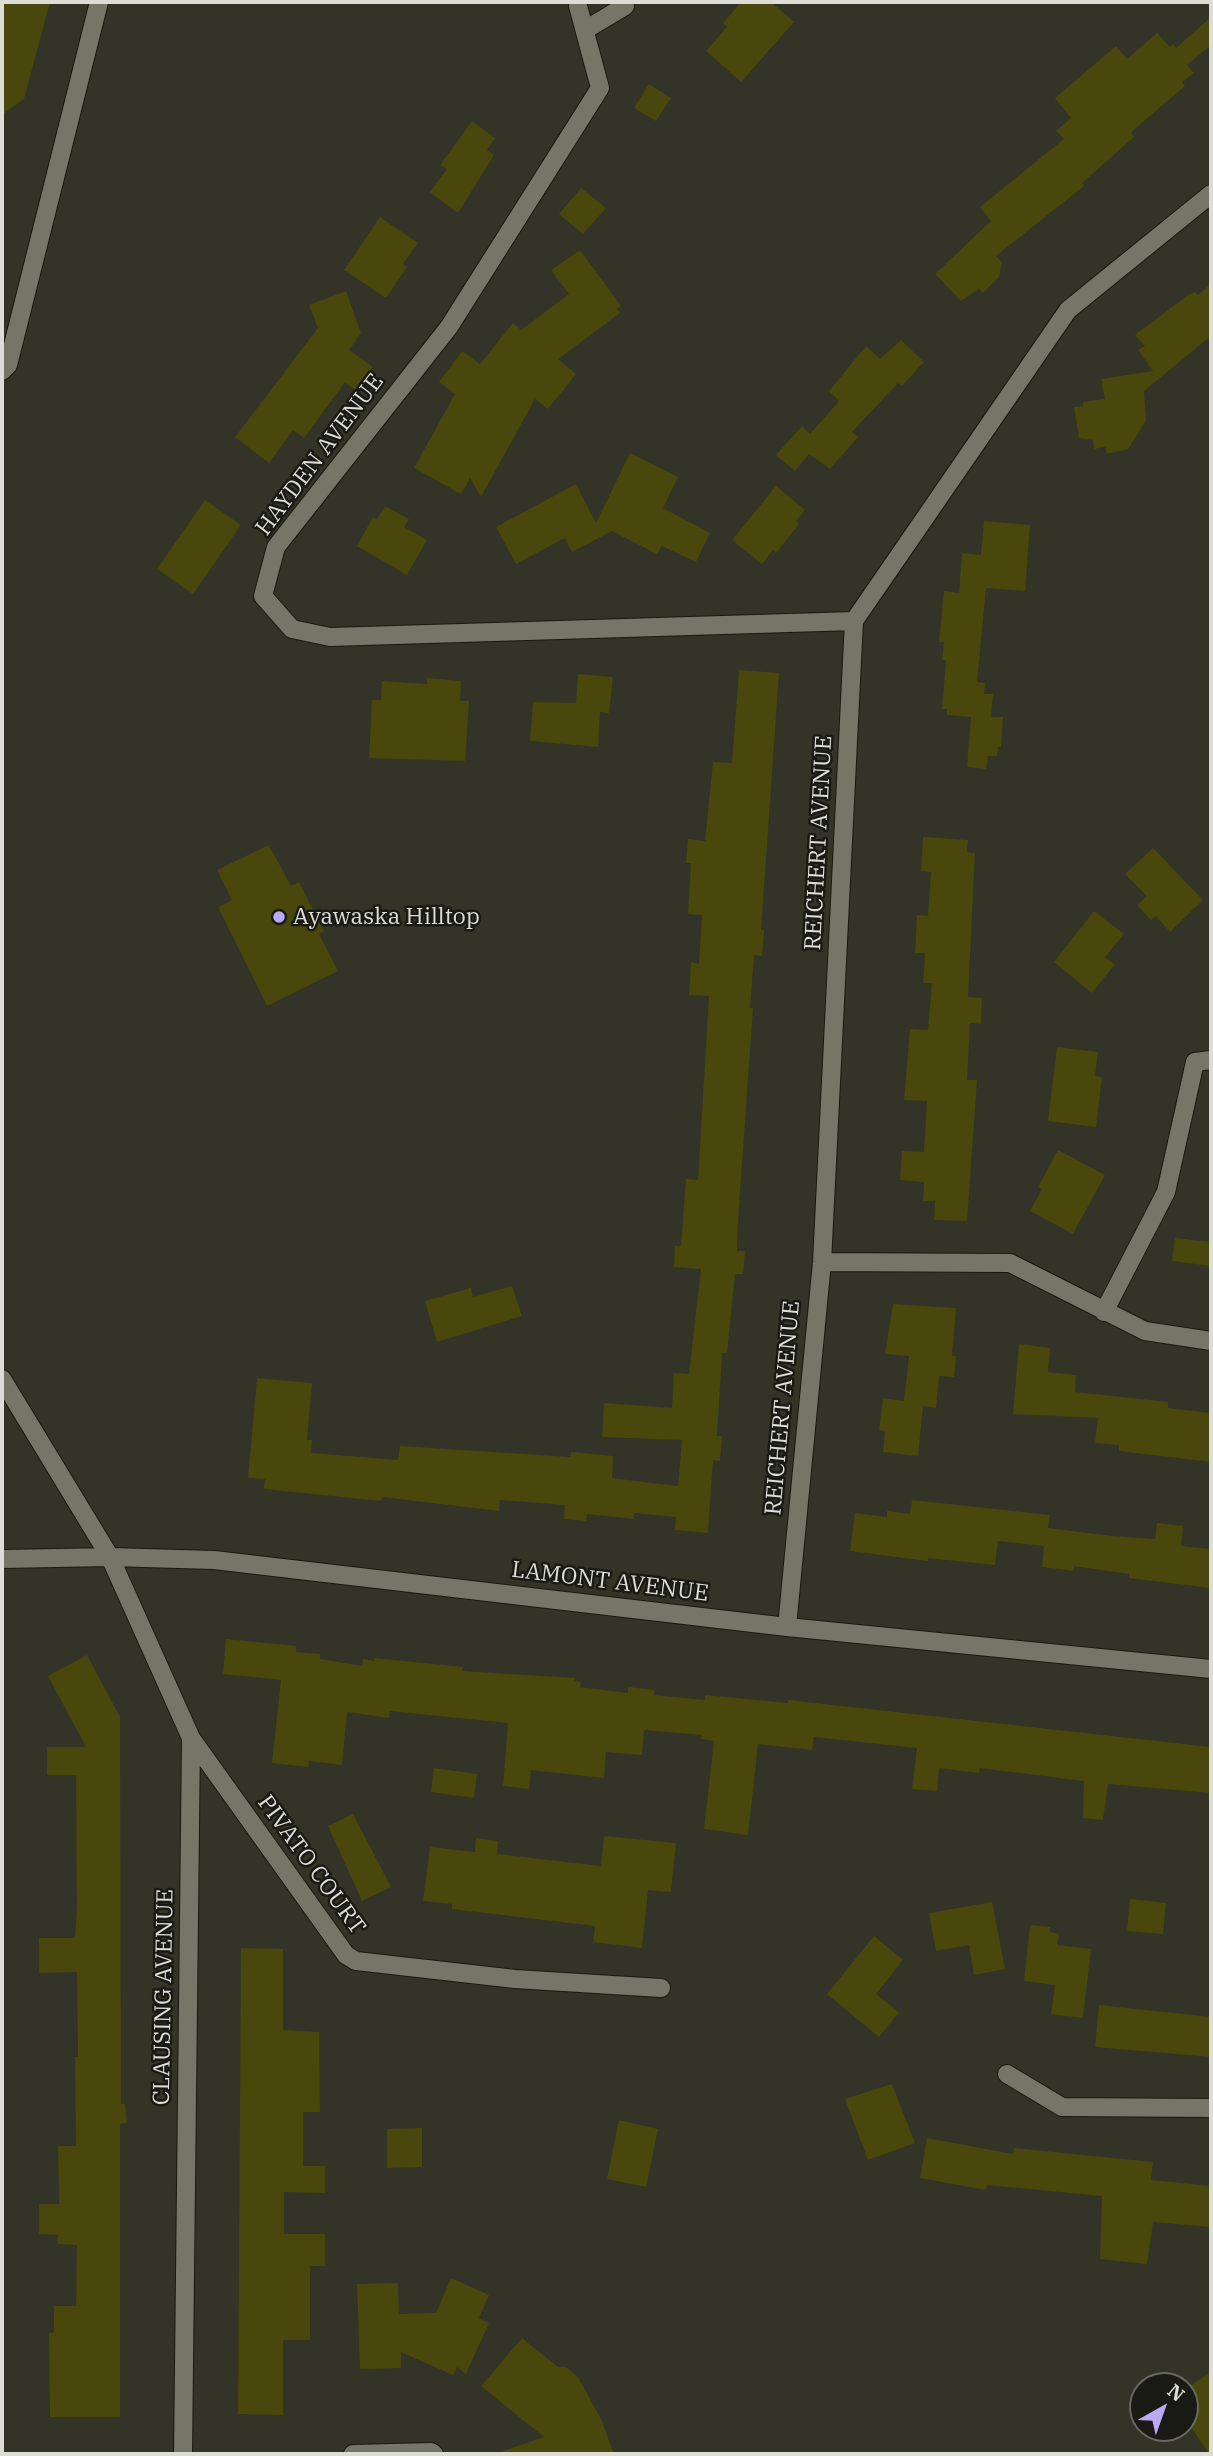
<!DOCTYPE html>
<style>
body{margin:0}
#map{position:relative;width:1213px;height:2456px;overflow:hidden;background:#333327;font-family:"IBM Plex Serif",serif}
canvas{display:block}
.frame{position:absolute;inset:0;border:4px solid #dcddd5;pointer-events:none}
.north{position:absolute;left:1129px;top:2372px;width:70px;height:70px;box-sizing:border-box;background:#1a1a15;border:2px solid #686862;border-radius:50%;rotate:40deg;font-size:19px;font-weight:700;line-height:28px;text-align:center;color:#dcddd5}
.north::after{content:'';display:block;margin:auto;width:24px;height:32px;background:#baaaf6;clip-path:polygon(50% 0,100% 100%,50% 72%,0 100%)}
</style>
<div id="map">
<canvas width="1213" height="2456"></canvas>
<div class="frame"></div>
<div class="north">N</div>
</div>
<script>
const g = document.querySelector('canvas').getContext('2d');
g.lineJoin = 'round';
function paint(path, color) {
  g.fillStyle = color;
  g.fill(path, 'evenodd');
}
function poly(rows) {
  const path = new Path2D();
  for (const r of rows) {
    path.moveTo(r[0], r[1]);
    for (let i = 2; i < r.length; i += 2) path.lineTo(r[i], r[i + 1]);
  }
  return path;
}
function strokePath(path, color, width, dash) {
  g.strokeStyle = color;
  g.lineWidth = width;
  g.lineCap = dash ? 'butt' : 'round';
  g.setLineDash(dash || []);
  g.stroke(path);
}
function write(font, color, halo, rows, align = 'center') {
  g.font = font + ' "IBM Plex Serif",serif';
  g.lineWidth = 5;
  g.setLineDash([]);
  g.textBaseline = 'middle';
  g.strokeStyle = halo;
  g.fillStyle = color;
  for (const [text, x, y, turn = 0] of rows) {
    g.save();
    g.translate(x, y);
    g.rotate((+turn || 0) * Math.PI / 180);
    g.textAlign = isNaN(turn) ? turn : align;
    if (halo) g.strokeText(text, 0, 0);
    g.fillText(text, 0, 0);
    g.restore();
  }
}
paint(poly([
 [2,2,50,2,24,99,2,115],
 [741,2,771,2,794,22,741,82,706,51,727,27,723,23],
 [1211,17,1211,45,1187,65,1194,73,1182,82,1185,86,1131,132,1134,137,1082,183,1084,186,996,256,1002,262,999,277,983,293,979,289,961,301,935,274,991,221,980,207,1064,139,1056,131,1071,118,1055,98,1116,46,1127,59,1157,33,1170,47,1173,44,1176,48],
 [649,84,671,98,656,121,634,108],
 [472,121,495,138,487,150,494,155,458,213,430,192,447,169,440,165],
 [581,188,606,208,583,234,559,214],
 [380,217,418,243,403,264,407,267,386,298,344,270],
 [580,250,621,306,617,309,620,313,558,359,576,374,548,409,535,399,481,497,470,478,461,494,414,468,455,394,439,382,462,351,480,364,513,323,521,330,569,294,551,270],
 [1211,284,1211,336,1144,391,1146,421,1128,449,1107,454,1105,447,1094,449,1093,440,1079,438,1074,407,1083,406,1083,402,1105,399,1101,379,1153,371,1138,350,1145,346,1135,335,1188,295,1195,292,1198,295],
 [346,291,361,333,349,350,373,367,356,391,345,382,304,438,293,430,269,463,235,437,318,328,309,305],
 [901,340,924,362,902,386,898,383,852,432,858,437,830,469,809,454,795,471,776,455,802,426,810,434,839,401,829,391,866,346,880,359],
 [630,453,678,477,663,508,710,533,696,562,662,546,657,554,612,531,572,552,565,538,516,564,496,527,576,484,596,523],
 [776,486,805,510,796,521,799,524,776,553,773,550,762,564,732,540],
 [205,500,241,525,193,594,157,569],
 [385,506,409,519,404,527,427,540,407,575,357,546,373,517,377,519],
 [984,521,1030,525,1025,591,986,588,977,682,985,683,984,694,993,694,991,717,1003,717,1001,747,998,747,997,756,988,756,986,769,967,767,971,717,947,715,947,709,942,709,946,660,942,660,944,642,939,642,944,591,959,593,962,553,981,555],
 [739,670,779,673,761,930,764,930,762,956,754,955,750,1008,753,1008,738,1221,737,1251,745,1251,743,1274,735,1274,727,1353,722,1353,717,1436,722,1436,720,1461,713,1460,708,1533,675,1530,676,1517,634,1513,634,1519,587,1514,586,1521,564,1519,565,1505,500,1500,499,1511,382,1497,381,1501,264,1489,265,1479,248,1478,257,1378,312,1383,307,1440,312,1440,311,1453,398,1460,400,1446,570,1457,571,1452,613,1456,612,1478,678,1486,682,1440,602,1437,604,1403,672,1408,674,1373,689,1374,701,1269,674,1267,675,1246,681,1246,686,1179,698,1180,709,996,689,995,691,962,699,964,702,915,688,914,691,863,686,863,688,839,705,841,713,762,732,763],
 [578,674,613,677,609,713,600,712,598,747,530,741,533,702,576,703],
 [427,678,461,681,460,701,469,701,465,761,369,758,372,700,381,700,382,681,427,684],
 [923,837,968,840,967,852,975,853,968,997,982,998,981,1024,970,1023,967,1080,977,1080,967,1221,934,1220,935,1201,923,1201,924,1182,900,1180,902,1151,924,1152,927,1101,904,1100,910,1029,928,1030,932,983,923,983,925,953,915,953,917,915,928,916,931,872,921,871],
 [269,845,291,886,299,882,324,931,319,934,338,971,267,1006,218,907,232,900,217,870],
 [1153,848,1203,900,1170,932,1156,916,1151,920,1137,905,1147,896,1125,874],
 [1094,911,1124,934,1105,957,1115,964,1092,993,1054,962],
 [1057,1047,1098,1052,1095,1076,1102,1077,1096,1127,1048,1121],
 [1058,1150,1105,1175,1073,1234,1030,1211,1042,1189,1038,1187],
 [1175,1238,1211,1242,1211,1266,1172,1261],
 [512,1286,522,1316,437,1342,425,1301,471,1288,473,1297],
 [893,1304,956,1308,952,1356,956,1356,954,1377,939,1376,936,1408,923,1406,918,1456,883,1452,885,1431,879,1430,883,1398,904,1401,909,1356,885,1354],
 [1019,1344,1050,1348,1048,1372,1076,1375,1075,1392,1168,1402,1168,1408,1211,1413,1211,1462,1119,1451,1119,1445,1095,1443,1098,1418,1013,1414],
 [912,1500,1050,1515,1048,1528,1112,1536,1155,1539,1157,1523,1183,1526,1181,1546,1211,1549,1211,1588,1129,1578,1129,1574,1074,1566,1074,1571,1042,1567,1044,1546,998,1541,995,1565,928,1558,928,1561,850,1551,855,1513,887,1517,887,1511,910,1514],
 [226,1639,296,1646,296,1652,320,1654,320,1659,362,1666,363,1659,374,1661,374,1658,463,1667,462,1671,575,1678,574,1681,581,1682,580,1687,628,1693,628,1687,654,1690,654,1695,705,1700,705,1695,788,1703,788,1700,1211,1747,1211,1793,1108,1784,1103,1820,1083,1818,1084,1781,980,1768,979,1773,939,1768,937,1791,912,1789,917,1748,814,1737,812,1750,758,1744,748,1835,704,1829,714,1741,701,1739,702,1735,644,1730,642,1755,606,1752,604,1778,531,1770,529,1789,503,1786,508,1723,390,1711,389,1718,347,1712,342,1765,309,1761,308,1767,272,1763,281,1680,223,1674],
 [87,1655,120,1717,121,2104,125,2104,127,2123,120,2124,120,2417,50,2417,49,2333,54,2332,54,2306,76,2306,77,2245,58,2244,58,2235,39,2234,39,2204,59,2204,58,2146,76,2146,75,2057,78,2057,77,1972,39,1973,39,1938,75,1938,77,1907,76,1775,47,1775,47,1747,86,1747,48,1676],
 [434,1768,477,1774,474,1798,431,1792],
 [353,1814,391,1887,362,1901,328,1826],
 [604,1836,676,1843,671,1892,648,1890,642,1948,593,1942,595,1926,452,1909,452,1904,423,1901,430,1847,475,1852,476,1838,498,1841,497,1854,601,1866],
 [1130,1899,1166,1903,1163,1934,1127,1931],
 [992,1902,1005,1969,974,1975,969,1945,936,1951,929,1913],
 [1030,1925,1050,1927,1050,1932,1059,1934,1057,1945,1091,1949,1083,2018,1051,2014,1055,1985,1024,1981],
 [874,1936,903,1960,876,1994,899,2012,879,2037,827,1994],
 [241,1948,283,1949,283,2030,319,2032,320,2112,303,2112,303,2166,325,2166,325,2193,284,2192,284,2234,325,2234,325,2266,310,2266,310,2340,283,2340,283,2415,238,2414],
 [1099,2005,1211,2017,1211,2057,1095,2047],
 [892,2084,915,2143,868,2160,845,2099],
 [619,2120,658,2129,646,2187,607,2179],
 [422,2128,422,2167,387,2168,387,2129],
 [927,2138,1013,2154,1014,2148,1153,2162,1151,2180,1211,2186,1211,2227,1153,2222,1147,2264,1100,2259,1102,2196,987,2185,986,2190,920,2178],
 [451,2278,489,2295,479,2318,489,2323,466,2374,457,2367,453,2375,401,2352,401,2368,360,2369,357,2284,398,2283,399,2314,436,2313],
 [522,2338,558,2367,566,2367,578,2377,601,2419,614,2454,504,2454,503,2451,544,2437,481,2386],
 [1211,2372,1211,2454,1209,2454,1185,2418,1185,2389]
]), '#49470c');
const minor = poly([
 [578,6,600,88,449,327,276,547,263,596,292,629,330,637,854,621],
 [585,30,625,6],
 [2,371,8,365,99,2],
 [822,1262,1010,1263,1145,1331,1211,1341],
 [1104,1312,1166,1192,1195,1062,1211,1060],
 [2,1379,110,1557,191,1738,183,2454],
 [2,1559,110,1557,214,1560,787,1627,1211,1669],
 [787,1627,822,1262,854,621,1068,310,1211,194],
 [191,1738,346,1955,356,1961,515,1979,661,1988],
 [1007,2074,1062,2107,1211,2108],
 [353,2454,431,2452,434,2454]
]);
strokePath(minor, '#1a1a10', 20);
strokePath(minor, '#757568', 18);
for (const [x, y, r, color] of [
 [279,917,7,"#baaaf6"]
]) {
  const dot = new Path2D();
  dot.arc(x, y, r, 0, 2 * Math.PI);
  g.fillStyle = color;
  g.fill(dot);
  strokePath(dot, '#1a1a15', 2.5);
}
write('23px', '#dcddd5', '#1a1a15', [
 ["HAYDEN AVENUE",320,455,-53],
 ["REICHERT AVENUE",819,843,-87],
 ["REICHERT AVENUE",783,1408,-85],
 ["LAMONT AVENUE",610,1582,7],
 ["PIVATO COURT",311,1865,54],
 ["CLAUSING AVENUE",164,1997,-89]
]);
write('23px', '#dcddd5', '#1a1a15', [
 ["Ayawaska Hilltop",293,917]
], 'left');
</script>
